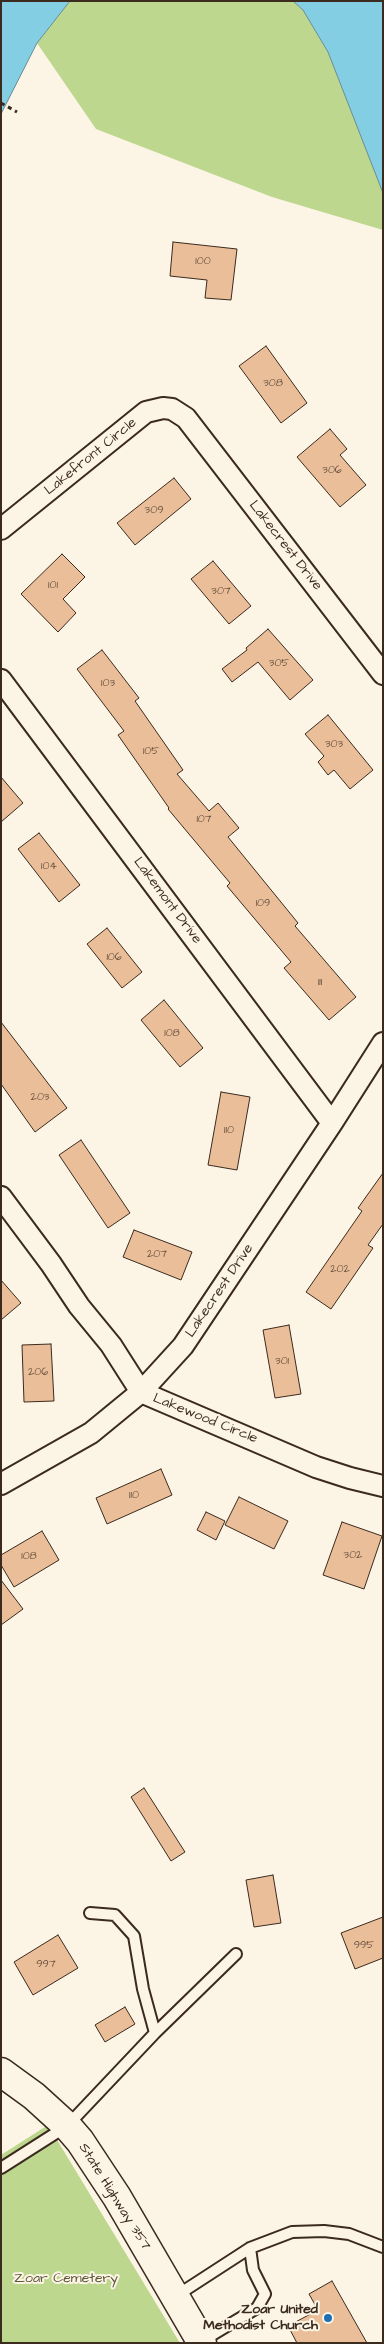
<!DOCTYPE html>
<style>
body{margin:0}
#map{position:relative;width:384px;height:2344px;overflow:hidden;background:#fcf5e5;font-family:"Architects Daughter",sans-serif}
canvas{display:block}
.frame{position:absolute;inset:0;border:2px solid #3b2a1e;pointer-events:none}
</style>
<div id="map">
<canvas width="384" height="2344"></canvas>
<div class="frame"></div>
</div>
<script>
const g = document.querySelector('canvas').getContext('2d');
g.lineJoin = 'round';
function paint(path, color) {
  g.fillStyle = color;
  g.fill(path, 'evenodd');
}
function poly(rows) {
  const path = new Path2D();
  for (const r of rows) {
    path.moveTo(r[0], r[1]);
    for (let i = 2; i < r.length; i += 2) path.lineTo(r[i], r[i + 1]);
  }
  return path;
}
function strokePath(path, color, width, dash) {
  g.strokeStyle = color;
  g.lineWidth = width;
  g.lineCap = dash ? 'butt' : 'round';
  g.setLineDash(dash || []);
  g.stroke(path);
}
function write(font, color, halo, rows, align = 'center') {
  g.font = font + ' "Architects Daughter",sans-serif';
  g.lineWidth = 4;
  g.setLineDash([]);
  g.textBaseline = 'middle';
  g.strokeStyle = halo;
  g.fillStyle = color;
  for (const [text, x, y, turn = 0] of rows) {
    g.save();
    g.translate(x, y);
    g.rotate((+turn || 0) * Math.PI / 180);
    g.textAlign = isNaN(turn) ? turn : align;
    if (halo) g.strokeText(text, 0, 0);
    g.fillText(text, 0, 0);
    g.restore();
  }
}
paint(poly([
 [70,1,293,1,303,10,328,52,383,193,383,230,272,197,96,129,37,43],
 [48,2125,180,2343,1,2343,1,2155]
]), '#bdd78e');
const water = poly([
 [1,1,70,1,37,43,1,114,1,1],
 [293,1,383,1,383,193,328,52,303,10,293,1]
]);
paint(water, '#83cee3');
strokePath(water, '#668c94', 1);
const building = poly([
 [173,242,237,249,231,300,205,298,207,280,170,276,173,242],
 [266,346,307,403,281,423,239,366,266,346],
 [330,429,347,449,340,455,366,485,340,507,297,457,330,429],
 [174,478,191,499,135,545,117,523,174,478],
 [62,554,85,577,63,599,76,613,58,632,21,594,62,554],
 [213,561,251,606,229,624,191,579,213,561],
 [268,629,313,680,290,700,258,662,232,682,222,669,247,650,246,648,268,629],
 [102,650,139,698,135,701,183,770,177,774,209,811,218,803,239,828,228,837,298,923,295,926,356,997,329,1020,284,968,291,962,227,886,230,883,168,809,169,808,118,735,124,731,77,669,102,650],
 [328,715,373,770,350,789,334,770,328,775,318,762,324,756,305,734,328,715],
 [1,777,23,803,1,822,1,777],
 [39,833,80,885,59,902,18,849,39,833],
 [107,928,142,972,122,988,87,944,107,928],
 [164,1000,203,1048,180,1067,141,1020,164,1000],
 [1,1022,67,1108,35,1132,1,1084,1,1022],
 [221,1092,250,1097,237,1170,208,1165,221,1092],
 [81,1140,130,1213,108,1228,59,1155,81,1140],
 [383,1173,383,1224,368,1245,373,1248,331,1309,306,1292,362,1211,358,1208,383,1173],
 [134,1230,192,1252,181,1280,123,1257,134,1230],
 [1,1280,21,1303,1,1320,1,1280],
 [289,1325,301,1394,275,1398,263,1330,289,1325],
 [51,1344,54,1401,24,1402,22,1345,51,1344],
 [161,1469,172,1495,107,1524,96,1498,161,1469],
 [239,1497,288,1521,274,1549,225,1525,239,1497],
 [206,1512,225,1521,216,1540,197,1530,206,1512],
 [342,1522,382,1536,364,1589,323,1575,342,1522],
 [42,1531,59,1560,14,1587,1,1565,1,1555,42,1531],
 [1,1580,23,1609,1,1625,1,1580],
 [144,1788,185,1852,171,1861,131,1797,144,1788],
 [273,1875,281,1923,254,1927,246,1880,273,1875],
 [383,1917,383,1958,355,1969,341,1933,383,1917],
 [58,1935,78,1968,33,1995,14,1962,58,1935],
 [125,2007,135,2024,105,2042,95,2025,125,2007],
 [332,2281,367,2343,297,2343,288,2326,318,2310,309,2294,332,2281]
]);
paint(building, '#e9be99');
strokePath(building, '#3b2a1e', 1);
const lane = poly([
 [90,1913,115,1915,134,1936,143,1989,155,2033],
 [1,2168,67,2126,155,2033,236,1954],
 [176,2296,250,2248,292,2232,324,2231,349,2234,383,2247],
 [202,2341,257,2308,265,2294,253,2270,250,2248]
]);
const street = poly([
 [1,529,146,412,163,408,172,409,186,418,383,674],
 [1,680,332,1123],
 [1,1197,51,1264,79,1306,111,1345,141,1392,316,1467,350,1478,383,1486],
 [1,1484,91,1433,141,1392,183,1346,332,1123,383,1043]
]);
const secondary = poly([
 [1,2072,34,2096,67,2126,80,2141,117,2197,202,2343]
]);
strokePath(lane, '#3b2a1e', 14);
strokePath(street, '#3b2a1e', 24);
strokePath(secondary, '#3b2a1e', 31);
strokePath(poly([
 [1,103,17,112]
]), '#3b2a1e', 3, [4, 4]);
strokePath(lane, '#fcf5e5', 10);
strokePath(street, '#fcf5e5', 20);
strokePath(secondary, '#fcf5e5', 28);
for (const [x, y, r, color] of [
 [328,2318,5,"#1f6fb2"]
]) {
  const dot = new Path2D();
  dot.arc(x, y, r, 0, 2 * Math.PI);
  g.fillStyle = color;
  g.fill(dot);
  strokePath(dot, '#fcf5e5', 2);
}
write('11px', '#664f3d', null, [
 ["100",203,262],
 ["308",273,384],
 ["306",332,471],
 ["309",154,511],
 ["101",53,586],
 ["307",221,592],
 ["305",279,664],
 ["103",108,684],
 ["303",334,745],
 ["105",151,752],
 ["107",204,820],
 ["104",49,867],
 ["109",263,904],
 ["106",114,958],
 ["111",320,983],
 ["108",172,1034],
 ["203",40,1098],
 ["110",229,1131],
 ["207",157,1255],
 ["202",340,1270],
 ["301",282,1362],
 ["206",38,1373],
 ["110",134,1496],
 ["302",353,1556],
 ["108",29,1557],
 ["995",364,1946],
 ["997",46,1965]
]);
write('14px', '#3b2a1e', '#fcf5e5', [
 ["Lakefront Circle",91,457,-39],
 ["Lakecrest Drive",285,546,52],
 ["Lakemont Drive",167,901,53],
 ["Lakecrest Drive",220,1291,-56],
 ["Lakewood Circle",205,1419,22],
 ["State Highway 357",114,2197,58]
]);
write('14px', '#5c553a', '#fcf5e5', [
 ["Zoar Cemetery",66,2279]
]);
write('bold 14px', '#3b2a1e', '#fcf5e5', [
 ["Zoar United",318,2310],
 ["Methodist Church",318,2326]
], 'right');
</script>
